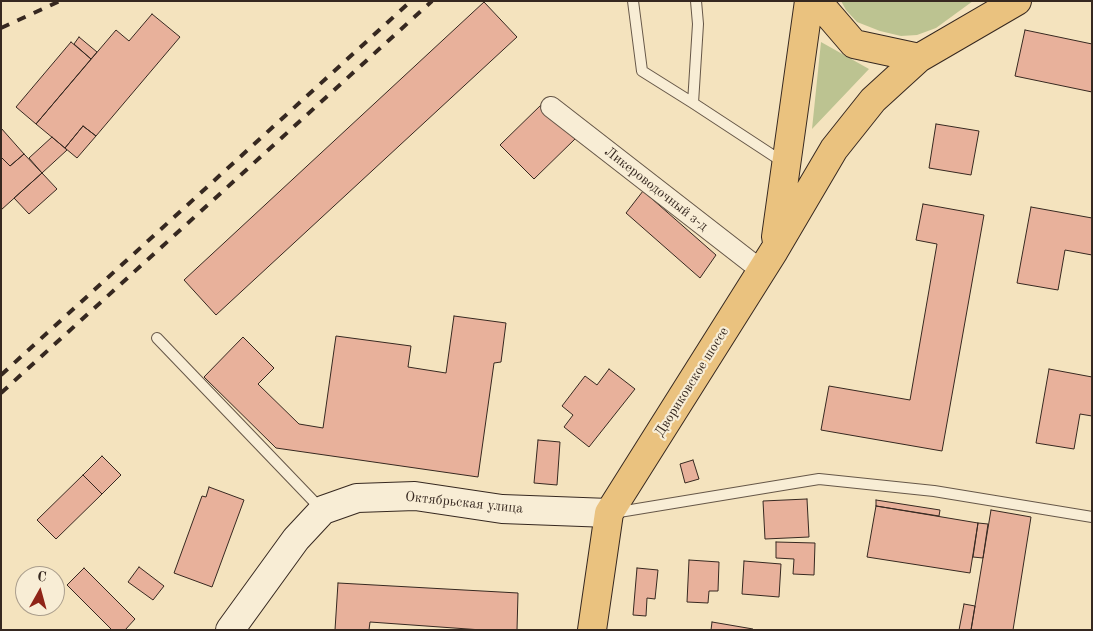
<!DOCTYPE html>
<meta charset="utf-8">
<style>
body{margin:0}
#map{position:relative;width:1093px;height:631px;overflow:hidden;background:#f4e3be;font-family:"Old Standard TT",serif}
canvas{display:block}
.frame{position:absolute;inset:0;border:2px solid #362820;pointer-events:none}
.north{position:absolute;left:15px;top:566px;width:50px;height:50px;box-sizing:border-box;background:#f8edd5;border:1px solid #aa9e8d;border-radius:50%;rotate:7deg;font-size:14px;font-weight:700;line-height:20px;text-align:center;color:#362820}
.north::after{content:'';display:block;margin:auto;width:18px;height:22px;background:#8f2418;clip-path:polygon(50% 0,100% 100%,50% 72%,0 100%)}
</style>
<div id="map">
<canvas width="1093" height="631"></canvas>
<div class="frame"></div>
<div class="north">С</div>
</div>
<script>
const g = document.querySelector('canvas').getContext('2d');
g.lineJoin = 'round';
function paint(path, color) {
  g.fillStyle = color;
  g.fill(path, 'evenodd');
}
function poly(rows) {
  const path = new Path2D();
  for (const r of rows) {
    path.moveTo(r[0], r[1]);
    for (let i = 2; i < r.length; i += 2) path.lineTo(r[i], r[i + 1]);
  }
  return path;
}
function strokePath(path, color, width, dash) {
  g.strokeStyle = color;
  g.lineWidth = width;
  g.lineCap = dash ? 'butt' : 'round';
  g.setLineDash(dash || []);
  g.stroke(path);
}
function write(font, color, halo, rows, align = 'center') {
  g.font = font + ' "Old Standard TT",serif';
  g.lineWidth = 4.5;
  g.setLineDash([]);
  g.textBaseline = 'middle';
  g.strokeStyle = halo;
  g.fillStyle = color;
  for (const [text, x, y, turn = 0] of rows) {
    g.save();
    g.translate(x, y);
    g.rotate((+turn || 0) * Math.PI / 180);
    g.textAlign = isNaN(turn) ? turn : align;
    if (halo) g.strokeText(text, 0, 0);
    g.fillText(text, 0, 0);
    g.restore();
  }
}
paint(poly([
 [841,1,973,1,936,28,917,35,901,36,880,31,857,22,846,10],
 [821,42,869,69,812,129]
]), '#bcc391');
const building = poly([
 [484,2,517,37,216,315,184,280,484,2],
 [152,14,180,37,96,136,83,126,65,148,36,124,116,30,129,41,152,14],
 [1025,30,1092,44,1092,92,1015,76,1025,30],
 [79,37,97,52,91,59,74,44,79,37],
 [71,42,91,59,36,124,16,107,71,42],
 [542,104,576,138,534,179,500,145,542,104],
 [936,124,979,131,971,175,929,168,936,124],
 [83,126,96,136,77,158,65,148,83,126],
 [1,128,24,154,10,166,1,157,1,128],
 [52,137,67,150,42,173,29,158,52,137],
 [24,154,42,173,1,210,1,157,10,166,24,154],
 [42,173,57,189,29,214,14,198,42,173],
 [643,191,716,255,700,278,626,213,643,191],
 [923,204,984,215,942,451,821,430,829,386,910,400,937,244,916,240,923,204],
 [1031,207,1092,218,1092,255,1065,250,1058,290,1017,283,1031,207],
 [454,316,506,323,501,362,494,363,478,477,276,448,204,377,243,337,274,368,258,384,299,424,323,428,336,336,411,346,408,367,446,373,454,316],
 [609,369,635,389,589,447,564,427,573,415,562,406,585,376,597,385,609,369],
 [1049,369,1092,377,1092,416,1080,414,1074,449,1036,443,1049,369],
 [538,440,560,442,557,485,534,483,538,440],
 [102,456,121,475,102,494,83,475,102,456],
 [693,460,699,479,685,483,680,464,693,460],
 [83,475,102,494,56,539,37,520,83,475],
 [209,487,244,500,212,587,174,573,202,496,206,497,209,487],
 [807,499,809,537,765,539,763,501,807,499],
 [876,500,940,510,939,516,876,506,876,500],
 [876,506,978,523,970,573,867,557,876,506],
 [991,510,1031,517,1013,630,971,630,991,510],
 [978,523,988,524,983,558,973,557,978,523],
 [776,542,815,543,814,575,793,574,794,559,776,558,776,542],
 [689,560,719,562,718,591,709,591,708,603,687,602,689,560],
 [744,561,781,564,779,597,742,594,744,561],
 [139,567,164,586,153,600,128,582,139,567],
 [84,568,135,619,125,630,112,630,67,585,84,568],
 [637,568,658,570,655,599,647,598,646,616,633,615,637,568],
 [338,583,518,593,517,630,482,630,370,622,369,630,335,630,338,583],
 [964,604,975,606,971,630,959,630,964,604],
 [712,622,753,629,753,630,711,630,712,622]
]);
paint(building, '#e8b19b');
strokePath(building, '#362820', 1);
const lane = poly([
 [633,1,642,71,693,103,783,162],
 [693,103,698,24,696,1],
 [157,338,322,510],
 [613,513,819,479,934,491,1092,517]
]);
const street = poly([
 [551,107,762,271]
]);
const secondary = poly([
 [230,630,296,539,323,510,357,498,415,496,502,509,609,513]
]);
const primary = poly([
 [817,1,854,44,919,58],
 [776,237,809,1],
 [592,630,609,513,774,251,834,149,873,100,919,58,1017,1]
]);
strokePath(lane, '#665748', 12);
strokePath(street, '#665748', 22);
strokePath(secondary, '#362820', 30);
strokePath(primary, '#362820', 30);
strokePath(lane, '#f8edd5', 10);
strokePath(street, '#f8edd5', 20);
strokePath(secondary, '#f8edd5', 28);
strokePath(primary, '#eac27f', 28);
strokePath(poly([
 [1,28,60,1],
 [1,375,411,1],
 [1,393,432,1]
]), '#362820', 4, [9, 9]);
write('14px', '#362820', '#f8edd5', [
 ["Ликероводочный з-д",656,189,38],
 ["Двориковское шоссе",692,382,-58],
 ["Октябрьская улица",464,503,6]
]);
</script>
